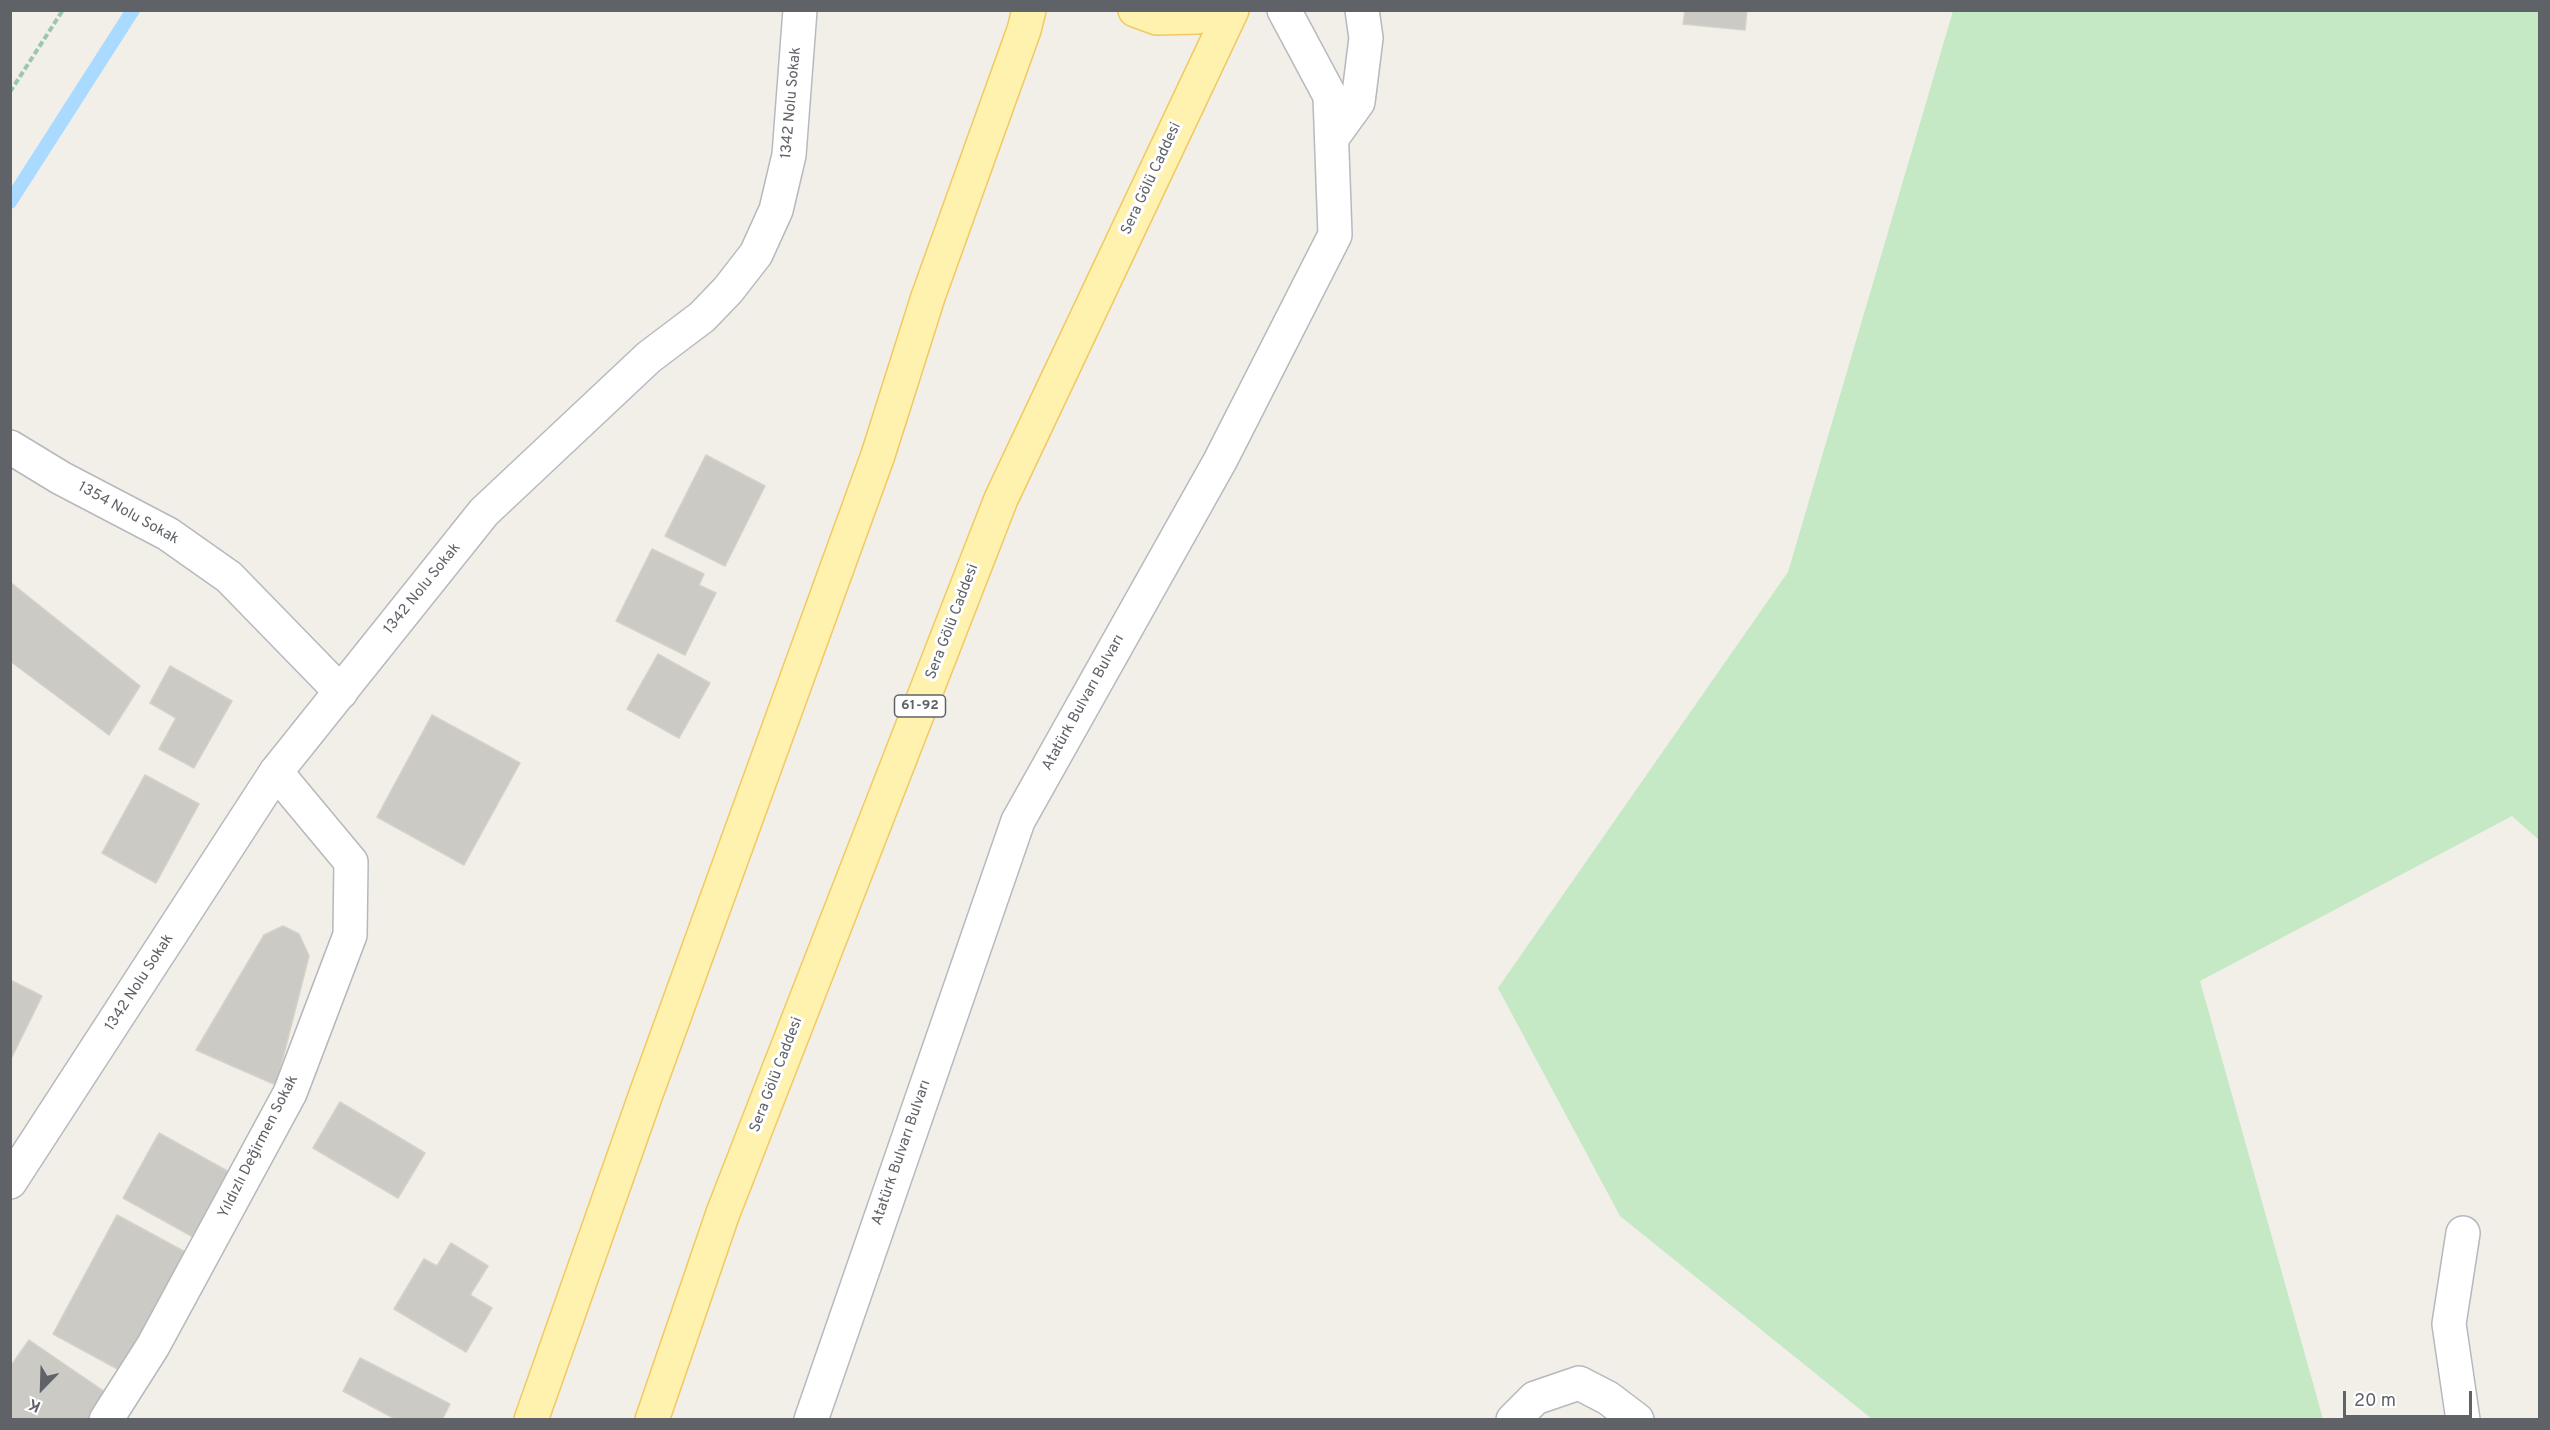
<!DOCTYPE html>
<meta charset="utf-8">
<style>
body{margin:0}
#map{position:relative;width:2550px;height:1430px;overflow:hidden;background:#f1efe8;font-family:Overpass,sans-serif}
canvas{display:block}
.frame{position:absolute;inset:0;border:12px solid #5f6368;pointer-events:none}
.north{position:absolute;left:12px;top:1358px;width:60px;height:60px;-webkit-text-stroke:4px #fff;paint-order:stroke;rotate:203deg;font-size:16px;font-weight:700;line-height:24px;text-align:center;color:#5f6368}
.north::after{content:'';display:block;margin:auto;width:21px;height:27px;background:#5f6368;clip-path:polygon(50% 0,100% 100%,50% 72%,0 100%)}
.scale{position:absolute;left:2343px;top:1391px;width:129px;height:27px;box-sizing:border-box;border:3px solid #5f6368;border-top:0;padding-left:8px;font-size:18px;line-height:21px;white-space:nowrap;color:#5f6368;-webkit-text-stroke:4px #fff;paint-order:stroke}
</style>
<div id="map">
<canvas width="2550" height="1430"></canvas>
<div class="frame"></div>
<div class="north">K</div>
<div class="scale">20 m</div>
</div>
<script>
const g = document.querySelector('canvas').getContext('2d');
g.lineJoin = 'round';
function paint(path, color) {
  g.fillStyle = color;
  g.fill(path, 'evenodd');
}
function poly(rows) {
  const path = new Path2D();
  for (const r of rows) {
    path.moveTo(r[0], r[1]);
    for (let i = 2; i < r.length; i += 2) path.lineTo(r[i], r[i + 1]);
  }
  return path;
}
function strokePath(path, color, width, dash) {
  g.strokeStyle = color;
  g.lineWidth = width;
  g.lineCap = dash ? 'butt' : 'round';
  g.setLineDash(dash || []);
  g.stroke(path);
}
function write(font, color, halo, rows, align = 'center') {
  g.font = font + ' Overpass,sans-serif';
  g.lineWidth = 6;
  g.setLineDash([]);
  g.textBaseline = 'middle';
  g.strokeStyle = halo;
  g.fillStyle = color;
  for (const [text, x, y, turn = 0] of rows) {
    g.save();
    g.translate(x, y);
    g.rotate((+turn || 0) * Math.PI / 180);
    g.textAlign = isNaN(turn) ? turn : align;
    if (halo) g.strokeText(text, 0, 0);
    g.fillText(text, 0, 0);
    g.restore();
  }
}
paint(poly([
 [1953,11,2539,11,2539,840,2512,816,2200,981,2323,1419,1872,1419,1620,1216,1498,988,1788,572]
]), '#c5e8c5');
strokePath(poly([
 [10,202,133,10]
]), '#aadaff', 14);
const building = poly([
 [1685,10,1747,10,1745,30,1683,24,1685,10],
 [706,455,765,486,725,566,665,536,706,455],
 [652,549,704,574,699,585,716,593,685,655,616,621,652,549],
 [10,582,140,686,109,735,10,661,10,582],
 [658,654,710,683,679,738,627,709,658,654],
 [170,666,232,701,194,768,159,749,176,718,150,703,170,666],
 [432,715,520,763,464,865,377,817,432,715],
 [145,775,199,804,156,883,102,853,145,775],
 [283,926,299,934,309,956,276,1085,196,1050,264,935,283,926],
 [10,980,42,996,10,1061,10,980],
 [340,1102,425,1153,398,1198,313,1148,340,1102],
 [159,1133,231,1173,195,1238,123,1198,159,1133],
 [117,1215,187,1253,123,1372,53,1334,117,1215],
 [451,1243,488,1266,470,1295,492,1308,466,1352,394,1309,424,1259,437,1266,451,1243],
 [29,1340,108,1394,91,1420,10,1420,10,1367,29,1340],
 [360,1358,450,1404,442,1420,397,1420,343,1391,360,1358]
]);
paint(building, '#cccac5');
strokePath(building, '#d6d1c6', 1.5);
const street = poly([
 [1332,138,1358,102,1366,38,1362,10],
 [10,447,61,478,168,534,229,577,341,692],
 [106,1420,153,1346,290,1093,350,935,351,862,276,772],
 [1513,1420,1535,1398,1579,1383,1608,1398,1637,1420],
 [2463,1420,2449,1324,2463,1233]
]);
const secondary = poly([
 [10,1182,276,772,484,512,649,357,702,317,728,290,756,254,776,210,789,155,800,10],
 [811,1420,1018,821,1220,461,1335,235,1330,96,1284,10]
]);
const primary = poly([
 [1135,10,1157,18,1197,17,1216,10],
 [531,1420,646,1094,878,455,928,297,1024,30,1029,10],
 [652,1420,723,1213,1001,499,1232,10]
]);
strokePath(street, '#b5b8bc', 36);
strokePath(secondary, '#b6babf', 36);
strokePath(primary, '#f2c960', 36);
strokePath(poly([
 [10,92,63,10]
]), '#9cc7a9', 4, [6, 3]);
strokePath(street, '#fff', 33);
strokePath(secondary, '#fff', 33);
strokePath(primary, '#fff2af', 33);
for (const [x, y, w] of [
 [920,706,51]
]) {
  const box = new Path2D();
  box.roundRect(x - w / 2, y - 11, w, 22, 4.5);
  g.fillStyle = '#fff';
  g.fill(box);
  strokePath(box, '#5f6368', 1.5);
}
write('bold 14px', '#5f6368', null, [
 ["61-92",920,706]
]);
write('15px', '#5f6368', '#fff', [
 ["1342 Nolu Sokak",792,103,-85],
 ["Sera Gölü Caddesi",1152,179,-65],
 ["1354 Nolu Sokak",128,514,29],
 ["1342 Nolu Sokak",423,589,-51],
 ["Sera Gölü Caddesi",953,622,-69],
 ["Atatürk Bulvarı Bulvarı",1084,703,-61],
 ["1342 Nolu Sokak",140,983,-57],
 ["Sera Gölü Caddesi",777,1075,-69],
 ["Yıldızlı Değirmen Sokak",259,1147,-63],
 ["Atatürk Bulvarı Bulvarı",902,1153,-71]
]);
</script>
